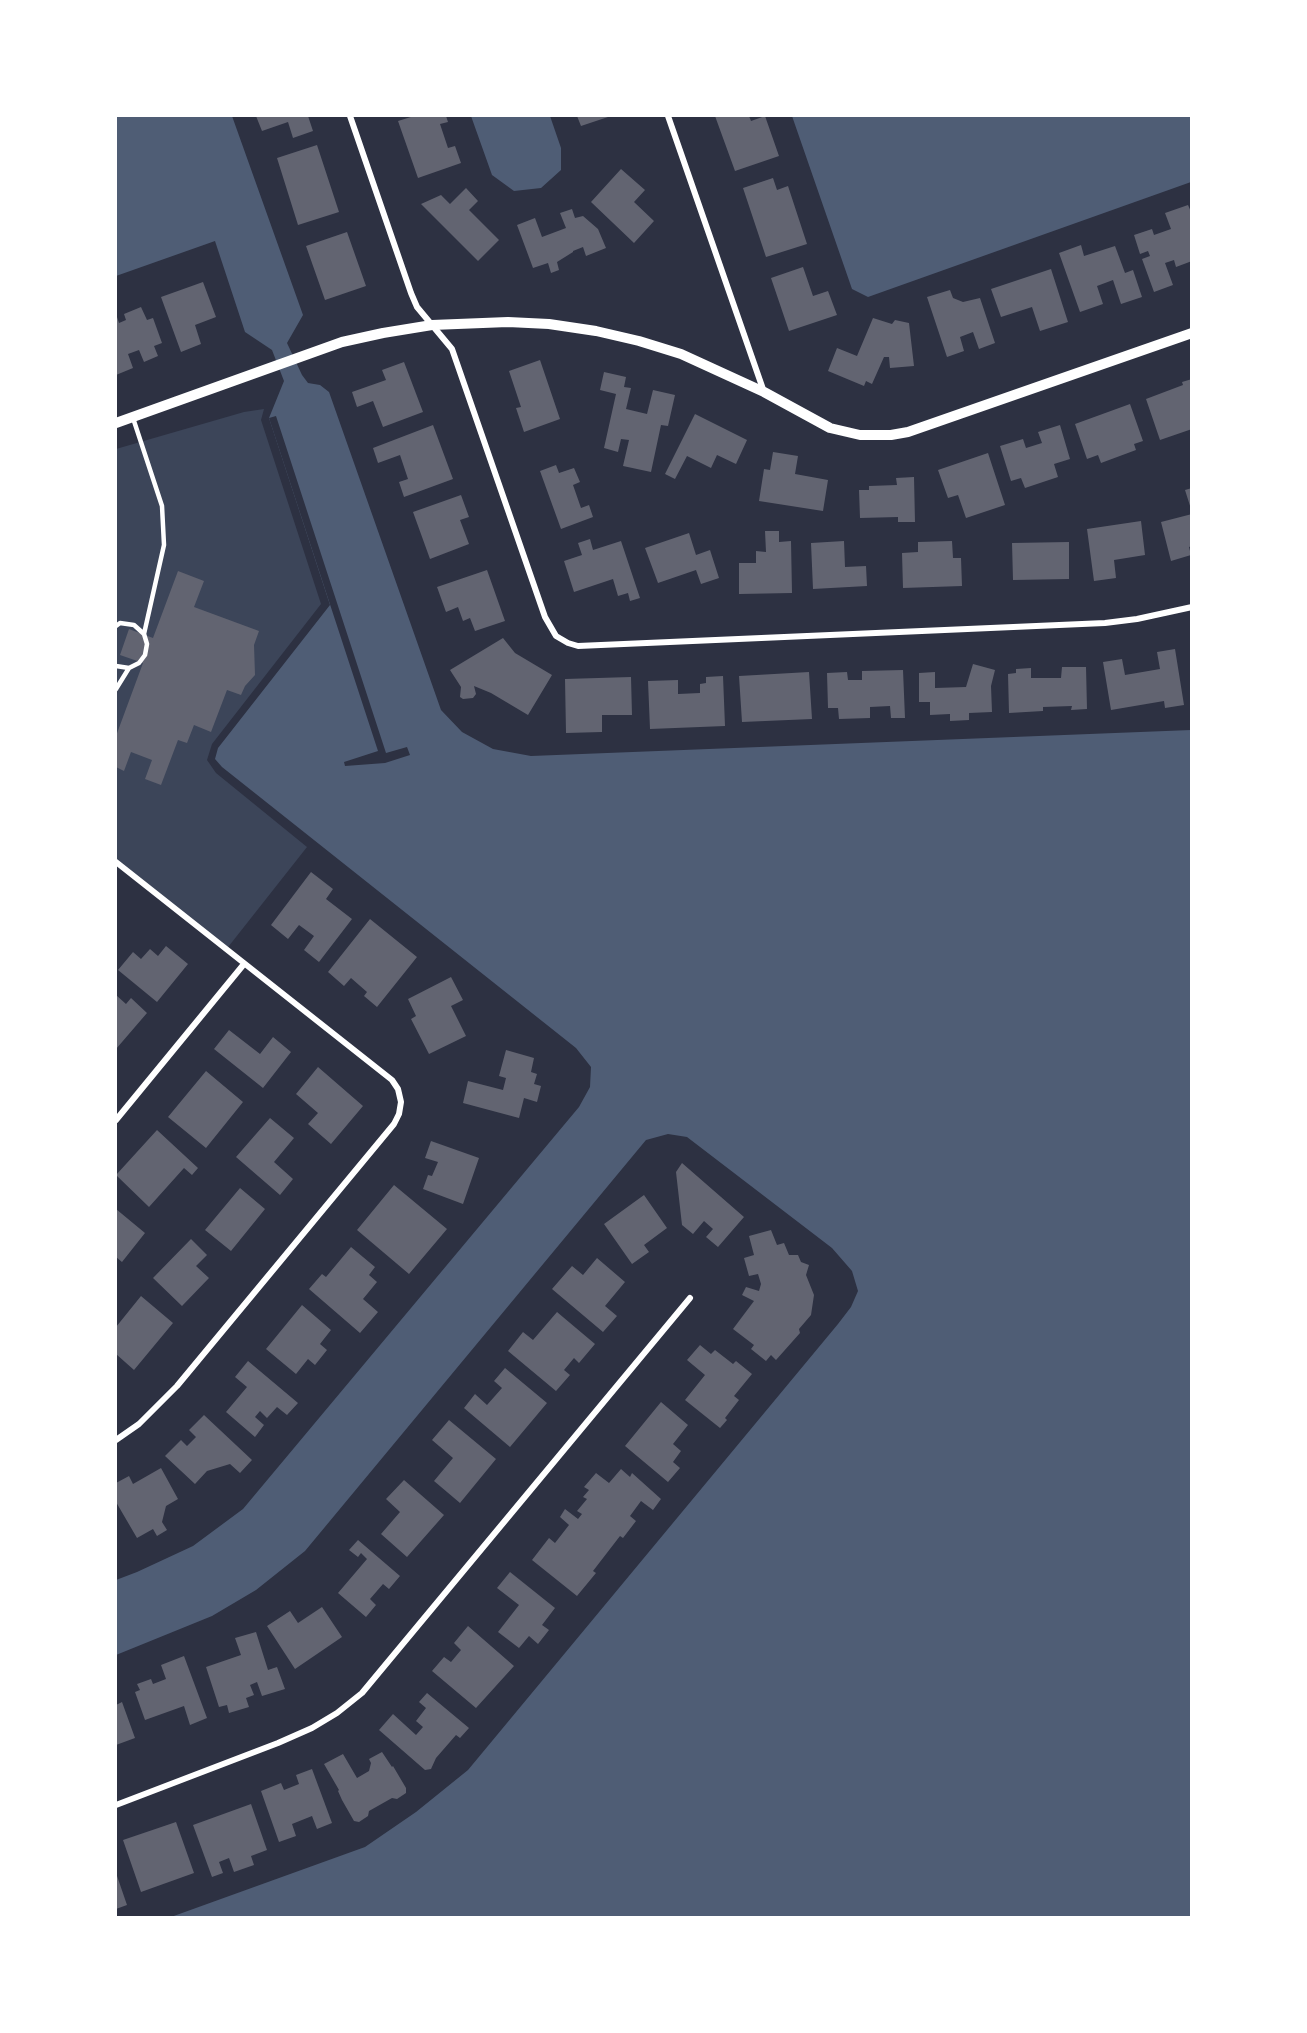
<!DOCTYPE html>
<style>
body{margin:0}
#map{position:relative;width:1307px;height:2033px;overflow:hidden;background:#2d3142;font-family:Manrope,sans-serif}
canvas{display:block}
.frame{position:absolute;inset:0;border:117px solid #fff;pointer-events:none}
</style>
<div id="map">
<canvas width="1307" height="2033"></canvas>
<div class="frame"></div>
</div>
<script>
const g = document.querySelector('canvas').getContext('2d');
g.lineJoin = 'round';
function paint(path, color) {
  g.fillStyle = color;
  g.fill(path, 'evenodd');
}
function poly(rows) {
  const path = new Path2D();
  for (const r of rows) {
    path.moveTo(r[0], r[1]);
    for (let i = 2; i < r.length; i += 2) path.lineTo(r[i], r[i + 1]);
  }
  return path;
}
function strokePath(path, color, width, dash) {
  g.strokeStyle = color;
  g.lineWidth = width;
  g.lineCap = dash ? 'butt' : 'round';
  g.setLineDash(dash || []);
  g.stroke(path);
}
paint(poly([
 [264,409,261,420,321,604,212,744,207,760,216,773,307,847,225,951,116,862,116,449,244,412]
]), '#3c4559');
paint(poly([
 [116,116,232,116,303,315,287,343,302,375,308,383,320,385,329,392,441,710,462,732,493,749,531,756,1191,730,1191,1917,171,1917,365,1847,416,1812,468,1770,838,1324,851,1307,858,1291,852,1271,832,1248,687,1137,668,1134,646,1140,305,1551,256,1590,212,1616,116,1655,116,1580,137,1572,193,1546,243,1509,579,1107,590,1087,591,1067,576,1048,222,767,215,759,218,748,330,605,269,418,284,381,272,350,245,332,215,241,116,276],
 [471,116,550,116,561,148,561,170,541,188,514,191,492,175],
 [792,116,1191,116,1191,182,868,297,852,289]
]), '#4f5d75');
paint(poly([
 [276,416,386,753,407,747,410,755,385,763,345,766,344,762,378,751,269,418]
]), '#2d3142');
paint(poly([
 [256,116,308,116,313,131,293,138,288,122,262,131],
 [414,116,446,116,448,122,440,124,448,148,455,146,461,163,418,178,398,121],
 [577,116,611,116,581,126],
 [715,116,749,116,751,121,765,116,779,156,735,171],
 [317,145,339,212,298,225,277,158],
 [621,169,645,190,634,202,654,221,634,243,591,202],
 [773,178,777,190,788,186,807,244,766,257,743,188],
 [466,188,478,201,469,210,499,240,478,261,421,204,441,195,450,204],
 [1188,205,1192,214,1192,261,1176,267,1174,260,1165,263,1173,285,1154,292,1142,259,1150,256,1148,251,1140,254,1134,235,1152,229,1154,235,1171,229,1165,213],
 [572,209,575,218,583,216,598,229,606,248,586,256,583,247,573,251,573,252,557,262,559,270,551,273,548,263,533,268,517,225,535,218,542,237,566,228,560,213],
 [347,232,366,286,325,300,306,246],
 [1081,245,1084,256,1115,246,1125,273,1133,270,1142,297,1121,304,1113,280,1097,286,1103,304,1080,312,1059,253],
 [803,267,813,296,828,291,837,315,789,331,771,278],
 [1051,269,1068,322,1040,331,1032,307,1001,317,991,289],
 [203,282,216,317,195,325,201,344,181,352,161,297],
 [950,290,953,298,963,302,980,298,995,343,979,349,973,332,960,337,964,351,947,357,927,297],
 [141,307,147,320,153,318,162,343,154,346,158,356,144,362,139,350,128,354,133,368,116,375,116,314,119,323,126,320,124,314],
 [873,318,892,324,895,320,909,323,914,366,890,368,889,357,884,357,872,384,866,381,864,386,828,371,837,348,857,356],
 [540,360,560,419,524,432,516,408,521,407,509,371],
 [404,362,423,412,383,427,373,401,357,407,352,392,386,380,382,370],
 [604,372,626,377,624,387,631,388,626,409,647,414,653,390,675,395,668,426,661,425,651,472,623,466,629,440,621,439,618,452,604,448,616,394,600,390],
 [1192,379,1192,429,1160,440,1146,399,1183,385,1182,382],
 [1130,404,1143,441,1134,444,1136,450,1101,463,1098,455,1087,459,1075,424],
 [695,414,747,440,736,464,717,455,711,468,687,456,675,479,665,474],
 [433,425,453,479,404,497,399,482,408,479,400,455,378,463,373,448],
 [1060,425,1070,459,1054,464,1058,477,1025,488,1021,478,1011,481,1000,446,1023,439,1026,448,1042,443,1038,432],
 [773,452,798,456,795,474,828,480,823,511,759,501,764,469,770,470],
 [988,453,1005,505,966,518,958,495,948,498,938,470],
 [556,465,559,473,574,468,580,482,573,485,581,508,589,505,593,517,561,529,540,471],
 [914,477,915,522,898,522,898,517,860,518,859,490,869,490,869,486,897,485,896,478],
 [1192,488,1192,509,1191,509,1185,490],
 [461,495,469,517,460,520,469,544,430,559,413,512],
 [1192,514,1192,546,1189,547,1191,555,1171,561,1161,522],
 [1141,521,1145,555,1114,560,1116,578,1094,581,1087,529],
 [765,531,779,531,779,542,791,541,792,593,739,594,739,563,756,563,756,551,766,552],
 [689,533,696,555,710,550,719,578,701,584,696,570,658,583,645,548],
 [590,539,593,550,621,541,640,598,630,601,628,593,618,596,613,579,574,592,564,561,582,555,578,543],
 [844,541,845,567,866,566,867,586,813,589,811,543],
 [952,541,953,558,961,558,962,586,903,588,902,553,918,552,918,542],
 [1069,542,1069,579,1013,580,1012,543],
 [487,570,505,621,475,631,470,618,463,621,458,607,446,612,437,587],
 [178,571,204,581,194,607,259,631,254,645,255,675,245,686,241,695,227,690,211,732,194,725,187,743,178,740,161,785,145,779,152,760,131,752,124,771,116,767,116,736,143,663,120,655,129,629,153,638],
 [503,638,515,653,552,675,528,715,491,693,474,686,476,694,473,698,463,699,460,697,461,687,450,670],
 [1175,649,1184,705,1165,708,1164,701,1111,710,1103,662,1122,659,1125,675,1160,669,1157,652],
 [973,664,995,670,991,686,992,712,969,713,969,720,950,721,950,714,930,715,930,702,919,702,919,673,935,672,935,688,966,687],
 [1062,667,1086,667,1087,709,1071,710,1072,706,1043,707,1043,711,1009,713,1008,674,1016,673,1016,669,1031,668,1031,678,1061,678],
 [903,670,905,718,891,718,890,706,870,707,870,718,839,719,838,708,828,708,827,673,847,672,848,680,862,680,862,671],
 [809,672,812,719,742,722,739,676],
 [723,676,725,726,650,729,648,681,678,680,678,694,700,693,700,684,706,683,706,677],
 [631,677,632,715,602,715,602,732,566,733,565,679],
 [311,872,333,889,326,899,352,919,319,962,304,950,314,936,299,925,288,939,271,925],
 [370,919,417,957,377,1007,364,996,367,992,351,978,344,986,328,972],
 [166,946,188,964,157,1002,118,970,133,952,141,959,150,949,158,956],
 [451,977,463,1000,451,1006,466,1036,429,1054,411,1019,416,1016,408,999],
 [116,995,126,1004,131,998,147,1013,116,1049],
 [229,1030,260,1054,273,1037,291,1052,263,1088,214,1049],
 [506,1050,534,1058,531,1072,537,1074,534,1084,541,1086,537,1102,524,1098,519,1118,463,1103,468,1081,503,1090,506,1078,499,1076],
 [318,1067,363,1106,331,1144,308,1124,318,1113,296,1094],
 [206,1071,243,1102,206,1148,168,1117],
 [270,1118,294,1138,274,1162,293,1179,280,1195,236,1157],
 [157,1130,198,1168,192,1175,184,1168,149,1207,116,1175],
 [431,1141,479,1158,463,1204,423,1189,428,1175,432,1176,438,1162,425,1158],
 [682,1163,744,1217,718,1247,706,1237,713,1229,704,1221,693,1234,682,1225,676,1172],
 [394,1185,447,1229,409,1274,357,1230],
 [240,1188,265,1209,231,1251,205,1230],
 [644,1195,667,1228,644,1245,649,1252,632,1264,604,1224],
 [116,1209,145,1233,122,1262,116,1257],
 [771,1230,777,1245,784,1243,789,1255,798,1255,801,1262,809,1265,806,1275,814,1295,811,1315,799,1329,800,1333,776,1360,771,1355,766,1361,751,1349,754,1345,733,1329,754,1301,742,1295,746,1287,759,1291,761,1284,758,1274,749,1276,744,1258,754,1255,749,1236],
 [191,1239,207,1255,196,1266,209,1278,182,1306,153,1278],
 [351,1247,375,1267,369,1275,377,1282,363,1299,378,1312,360,1333,309,1289,322,1274,326,1277],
 [597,1258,625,1282,605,1306,617,1316,603,1332,552,1289,572,1266,583,1275],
 [141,1296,173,1323,134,1370,116,1354,116,1327],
 [302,1305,331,1330,320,1344,327,1350,315,1365,308,1359,296,1374,266,1349],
 [557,1312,595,1344,579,1363,574,1358,564,1370,570,1375,556,1391,508,1351,523,1332,533,1340],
 [700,1345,711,1354,715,1350,733,1364,736,1361,752,1374,734,1396,739,1400,725,1418,727,1420,720,1428,685,1400,705,1375,687,1360],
 [248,1361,298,1403,287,1415,277,1407,267,1418,260,1411,255,1417,264,1425,255,1437,226,1412,247,1387,235,1377],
 [505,1368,547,1403,510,1447,464,1408,475,1394,487,1405,502,1388,494,1381],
 [661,1402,688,1425,673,1444,681,1451,673,1462,680,1468,668,1482,625,1446],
 [204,1415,252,1460,240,1473,230,1464,207,1471,195,1484,165,1456,181,1440,187,1446,196,1437,189,1430],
 [449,1420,496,1459,460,1503,434,1481,453,1458,432,1440],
 [161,1468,178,1499,166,1506,162,1522,167,1530,157,1536,153,1529,137,1538,116,1502,116,1483,129,1476,133,1484],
 [621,1469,630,1477,632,1473,661,1499,653,1510,641,1501,630,1516,636,1521,623,1538,620,1536,593,1571,596,1573,577,1596,532,1560,549,1538,555,1543,569,1525,560,1517,565,1509,578,1519,582,1514,577,1511,587,1499,583,1497,589,1490,584,1487,596,1473,609,1483],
 [404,1480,444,1515,407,1557,381,1534,400,1512,386,1499],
 [358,1540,400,1576,389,1589,383,1584,370,1599,376,1605,366,1617,338,1593,367,1559,361,1553,358,1557,349,1550],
 [510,1572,555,1608,542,1625,549,1630,538,1644,529,1636,519,1648,498,1632,519,1605,497,1588],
 [322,1607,342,1637,295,1669,267,1626,290,1611,298,1623],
 [468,1626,514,1666,476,1708,432,1671,444,1657,451,1662,461,1650,454,1643],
 [256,1632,268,1670,277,1667,285,1689,262,1696,257,1682,250,1685,254,1695,246,1698,249,1707,229,1713,227,1705,219,1707,206,1667,241,1655,235,1638],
 [184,1656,207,1718,190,1725,184,1706,145,1720,135,1692,140,1690,137,1684,151,1679,153,1684,166,1679,161,1665],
 [427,1693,469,1728,460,1738,456,1735,436,1758,431,1769,425,1770,379,1730,393,1714,416,1735,423,1727,416,1721,426,1708,419,1702],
 [122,1702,135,1738,116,1745,116,1705],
 [382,1752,392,1767,393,1766,406,1788,406,1793,397,1799,392,1798,369,1811,368,1816,359,1822,354,1821,342,1800,338,1791,339,1790,324,1764,343,1754,357,1778,369,1771,371,1763,369,1759],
 [312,1769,332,1823,317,1829,312,1816,292,1824,296,1836,279,1842,261,1791,281,1783,284,1790,299,1784,296,1775],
 [251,1804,267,1850,251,1856,254,1865,234,1872,229,1858,219,1862,223,1873,212,1877,193,1825],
 [176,1822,194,1873,141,1892,123,1840],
 [116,1873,127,1905,116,1909]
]), '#626471');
strokePath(poly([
 [116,626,120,623,134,625,144,634],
 [116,666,129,668,139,663,145,655,147,644,144,634,164,545,162,506,133,418],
 [116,689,129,668]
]), '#fff', 4.5);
strokePath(poly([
 [350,116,411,293,417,307,452,349,545,617,556,636,568,643,578,646,1105,623,1137,619,1192,607],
 [668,116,764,392],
 [116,862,392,1080,398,1089,401,1102,399,1114,394,1124,177,1386,139,1424,116,1440],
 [116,1120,244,964],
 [116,1805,278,1743,312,1728,337,1713,362,1693,690,1298]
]), '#fff', 6);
strokePath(poly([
 [116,423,342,342,383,333,432,325,508,322,549,324,596,331,639,341,681,354,764,392,830,428,860,435,891,435,908,432,1192,333]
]), '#fff', 10);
</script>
